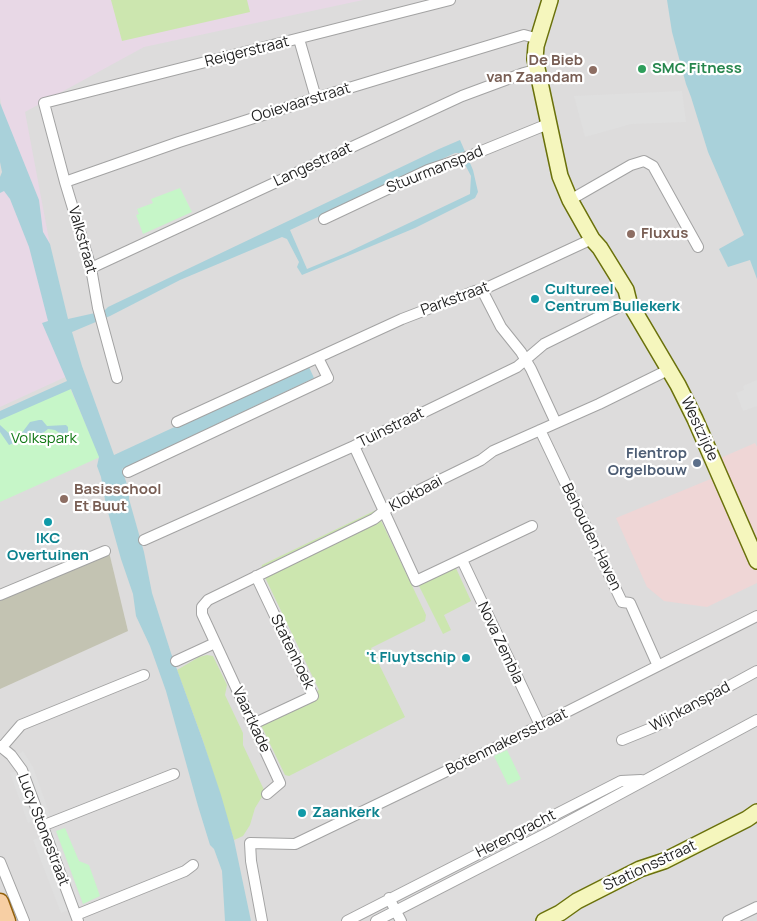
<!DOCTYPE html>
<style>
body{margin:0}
canvas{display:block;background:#efece6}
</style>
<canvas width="757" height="921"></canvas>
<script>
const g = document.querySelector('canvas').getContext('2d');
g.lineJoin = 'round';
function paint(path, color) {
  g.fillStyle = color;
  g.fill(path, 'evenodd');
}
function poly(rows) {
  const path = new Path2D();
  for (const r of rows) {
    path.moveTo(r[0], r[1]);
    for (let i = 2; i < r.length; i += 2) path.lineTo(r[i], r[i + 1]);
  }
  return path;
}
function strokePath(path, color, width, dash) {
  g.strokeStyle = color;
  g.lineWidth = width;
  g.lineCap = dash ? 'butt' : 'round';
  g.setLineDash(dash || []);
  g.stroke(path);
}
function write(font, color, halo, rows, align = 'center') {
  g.font = font + ' Manrope,sans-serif';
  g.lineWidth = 4.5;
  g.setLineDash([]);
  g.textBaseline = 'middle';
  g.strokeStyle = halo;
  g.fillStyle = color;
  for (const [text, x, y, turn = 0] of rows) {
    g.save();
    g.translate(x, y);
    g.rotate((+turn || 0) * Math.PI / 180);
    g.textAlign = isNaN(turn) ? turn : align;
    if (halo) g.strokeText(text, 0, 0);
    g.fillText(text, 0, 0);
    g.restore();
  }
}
paint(poly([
 [0,0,757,0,757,921,0,921]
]), '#dddcdc');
paint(poly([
 [755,443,757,447,757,583,707,607,664,601,647,587,616,518,713,478,709,463]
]), '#efd6d6');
paint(poly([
 [0,0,363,0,144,47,25,112,74,373,0,407,0,192,16,185,0,97]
]), '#e8d8e6');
paint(poly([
 [109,552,128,631,0,689,0,598]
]), '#c3c3b2');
paint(poly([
 [111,0,247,0,250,12,122,41],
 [376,510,426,615,425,621,371,648,405,717,289,776,285,775,259,721,260,717,319,690,261,569,262,565],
 [455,566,471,601,444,615,451,630,443,634,418,584],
 [207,655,213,656,227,685,225,695,243,733,243,745,265,792,255,808,250,825,243,836,234,840,203,741,177,670,199,657]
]), '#cce6af');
paint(poly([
 [180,188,192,212,143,234,136,215,139,214,137,209,153,203,151,199],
 [69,386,100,457,0,502,0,416],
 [507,750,521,779,508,785,494,756],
 [65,828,79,861,89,865,100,896,83,904,56,831]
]), '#c6f6c8');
paint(poly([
 [682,91,686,122,631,124,585,137,574,96],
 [757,380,757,406,743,411,736,393,744,390,743,386],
 [23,751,33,767,50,815,28,823,10,773,24,768,17,755],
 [54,832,82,905,61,913,33,840]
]), '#dfdfdf');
paint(poly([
 [667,0,757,0,757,279,750,260,728,267,719,249,744,235,708,152,691,97,686,84,672,32],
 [0,103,39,200,43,232,50,244,68,319,104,311,108,307,439,149,460,140,473,170,478,192,475,198,415,228,302,275,297,267,299,262,287,239,282,237,180,280,110,316,72,332,82,366,114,455,302,368,309,367,314,378,122,469,129,491,129,499,144,552,152,593,171,653,203,741,221,795,234,840,251,921,225,921,222,871,214,849,210,845,198,806,166,691,150,646,136,616,133,594,121,559,106,505,101,477,97,466,99,457,71,389,0,420,0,411,67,381,42,323,48,321,29,247,10,199,4,191,0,193,0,177,2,172,0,162],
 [455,153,459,153,471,176,470,194,346,253,307,269,290,230],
 [39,420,42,420,47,426,66,425,68,427,68,432,66,435,61,434,55,430,48,429,38,437,33,439,26,438,9,445,0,432,0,425,15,439,21,434,30,422]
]), '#a9d1da');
const street = poly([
 [299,39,316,98],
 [65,182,179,142,316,98,524,35,539,39],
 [570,200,631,165,644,161,653,166,698,247],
 [324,219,428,170,467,157,548,124],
 [91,268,462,96,524,73,538,69],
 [482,290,501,327,521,352,531,369,556,423],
 [117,378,98,308,91,268,65,182,44,103,450,0],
 [177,422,402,319,475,291,482,290,592,239],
 [540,430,622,602,630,603,658,666],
 [354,446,416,581,532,526],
 [128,472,328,378,318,358],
 [144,540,354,446,517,367,544,344,629,302],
 [462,560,540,725],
 [0,595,105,551],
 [176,661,215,643],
 [253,724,313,696,256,576],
 [622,740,654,727,757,671],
 [0,746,11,755,22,770,78,921],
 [2,747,21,725,144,675],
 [267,794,280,783,202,614,202,607,208,600,374,519,397,501,481,460,493,451,599,404,668,370],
 [42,826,174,774],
 [0,862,24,921],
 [389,898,401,921],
 [76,915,185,871,193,865],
 [262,921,251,861,250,843,295,844,505,743,757,616],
 [347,921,621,781,641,780],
 [376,921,549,832,757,720],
 [728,921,757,907]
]);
const secondary = poly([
 [550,0,536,46,535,59,560,176,570,200,592,239,600,248,626,290,629,302,678,385,695,419,757,561],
 [544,921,560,913,577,901,640,869,664,861,747,819,757,812]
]);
const primary = poly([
 [0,902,7,921]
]);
strokePath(street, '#a3a3a3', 12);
strokePath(secondary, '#6a710b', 18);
strokePath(primary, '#925f09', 19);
strokePath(street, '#fff', 10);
strokePath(secondary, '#f5f6bd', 15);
strokePath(primary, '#f7cfa4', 16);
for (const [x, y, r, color] of [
 [642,69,5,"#2e9e5b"],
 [593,70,5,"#8d6e63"],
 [631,234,5,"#8d6e63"],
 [535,299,5,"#0f9aa8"],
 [697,463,5,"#5c6f8a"],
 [64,499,5,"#8d6e63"],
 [48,522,5,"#0f9aa8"],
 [466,658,5,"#0f9aa8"],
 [302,813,5,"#0f9aa8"]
]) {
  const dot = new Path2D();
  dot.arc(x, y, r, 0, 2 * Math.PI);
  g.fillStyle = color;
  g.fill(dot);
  strokePath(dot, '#fff', 2);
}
write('15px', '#1f1f1f', '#fff', [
 ["Reigerstraat",247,52,-14],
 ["Ooievaarstraat",301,103,-17],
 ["Langestraat",313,165,-25],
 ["Stuurmanspad",435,170,-22],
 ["Valkstraat",82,240,74],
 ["Parkstraat",455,299,-20],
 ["Tuinstraat",391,428,-26],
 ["Westzijde",699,429,65],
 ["Klokbaai",416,494,-29],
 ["Behouden Haven",591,537,64],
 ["Nova Zembla",500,643,65],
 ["Statenhoek",292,652,64],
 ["Wijnkanspad",690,707,-28],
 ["Vaartkade",251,720,65],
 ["Botenmakersstraat",507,742,-26],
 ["Lucy Stonestraat",43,830,69],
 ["Herengracht",516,834,-27],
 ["Stationsstraat",650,866,-25]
]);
write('bold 15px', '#785e54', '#fff', [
 ["De Bieb",583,61,"right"],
 ["van Zaandam",583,78,"right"],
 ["Fluxus",641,234],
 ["Basisschool",74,490],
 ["Et Buut",74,507]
], 'left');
write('bold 15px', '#27864d', '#fff', [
 ["SMC Fitness",652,69]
], 'left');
write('bold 15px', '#0d838f', '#fff', [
 ["Cultureel",545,290],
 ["Centrum Bullekerk",545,307],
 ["IKC",48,539,"center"],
 ["Overtuinen",48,556,"center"],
 ["'t Fluytschip",456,658,"right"],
 ["Zaankerk",312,813]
], 'left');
write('15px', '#127816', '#fff', [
 ["Volkspark",44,439]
]);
write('bold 15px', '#4e5e75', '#fff', [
 ["Flentrop",687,454],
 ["Orgelbouw",687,471]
], 'right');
</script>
